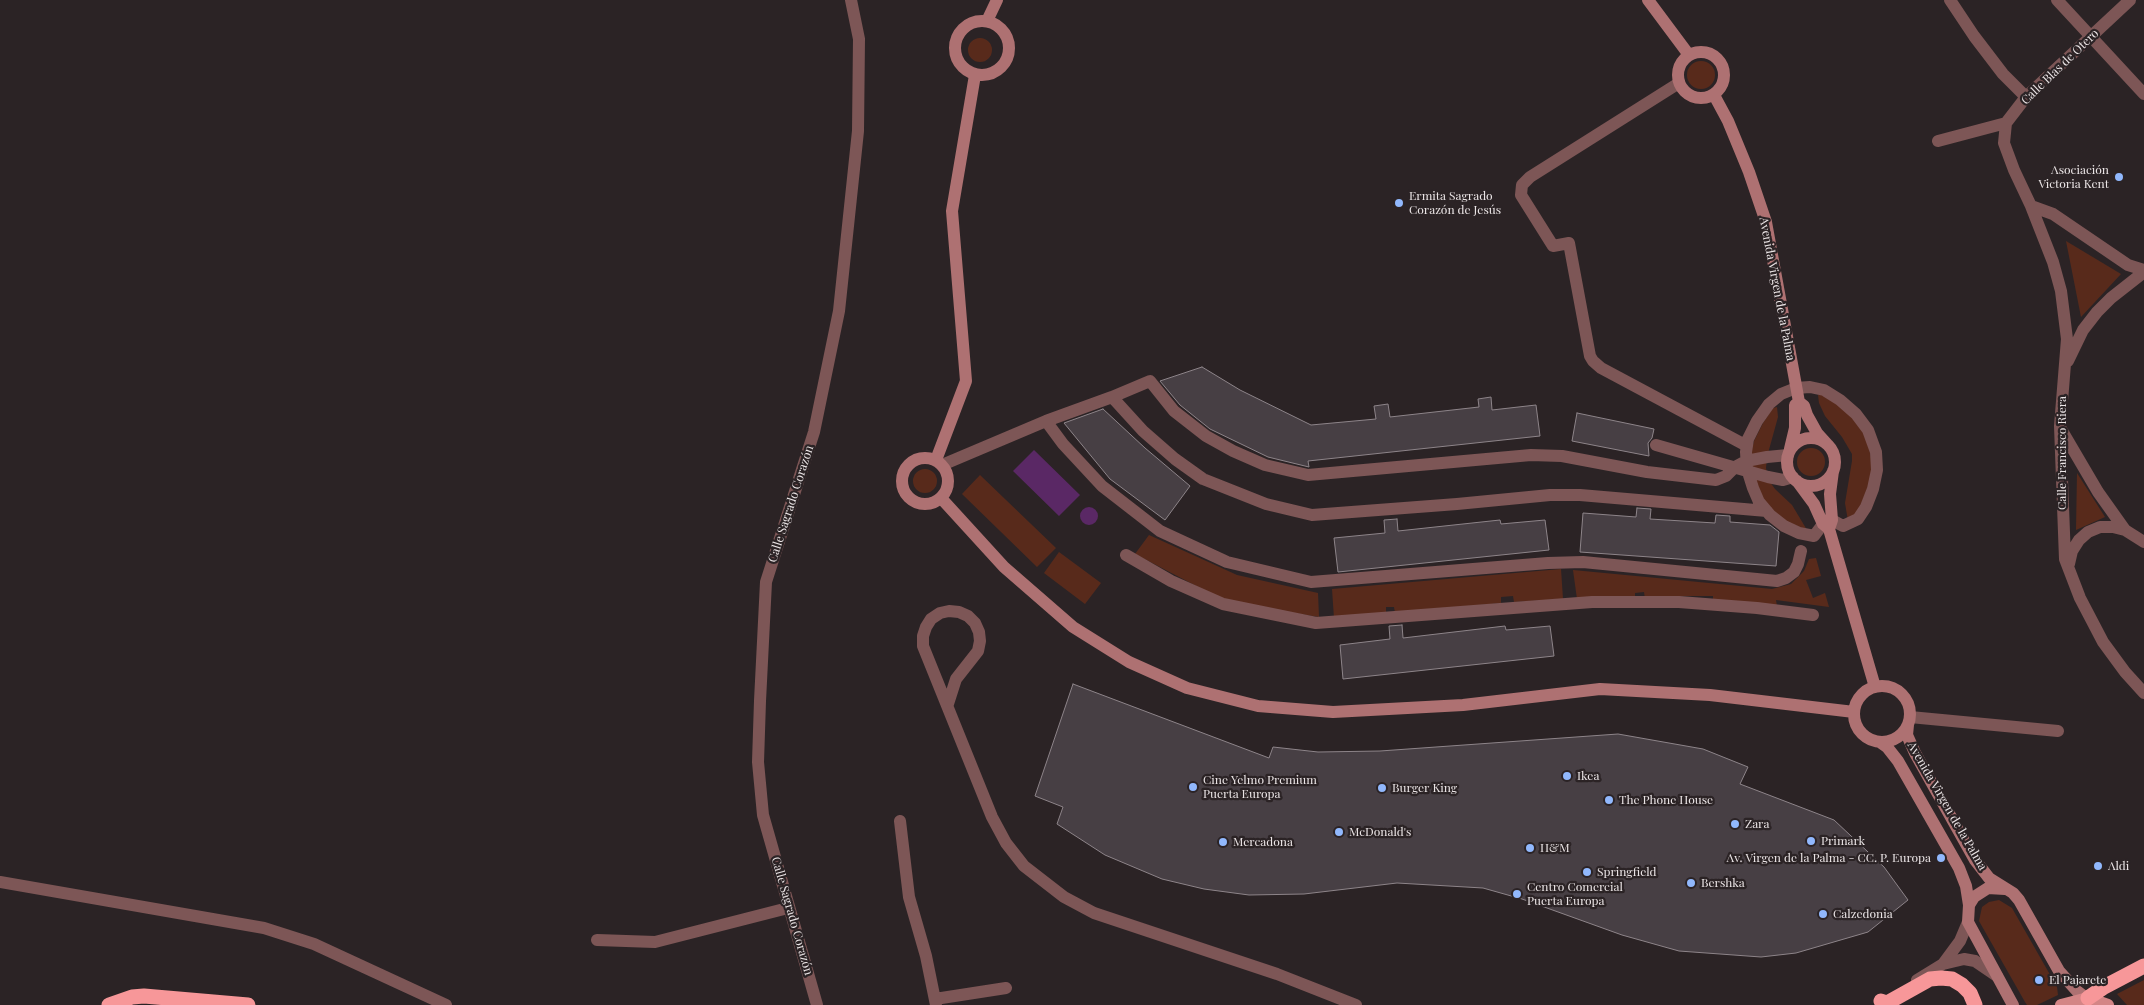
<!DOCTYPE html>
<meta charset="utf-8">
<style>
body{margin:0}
canvas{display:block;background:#2b2325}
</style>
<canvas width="2144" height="1005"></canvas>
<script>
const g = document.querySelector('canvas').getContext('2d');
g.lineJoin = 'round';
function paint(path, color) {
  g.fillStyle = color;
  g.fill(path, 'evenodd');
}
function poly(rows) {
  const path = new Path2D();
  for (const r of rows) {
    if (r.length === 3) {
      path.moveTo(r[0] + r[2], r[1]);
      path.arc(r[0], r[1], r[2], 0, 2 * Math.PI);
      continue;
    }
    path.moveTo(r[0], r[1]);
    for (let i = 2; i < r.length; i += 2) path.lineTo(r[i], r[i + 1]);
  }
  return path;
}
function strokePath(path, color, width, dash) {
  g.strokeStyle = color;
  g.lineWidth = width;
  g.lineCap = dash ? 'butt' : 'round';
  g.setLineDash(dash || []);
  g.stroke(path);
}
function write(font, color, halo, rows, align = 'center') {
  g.font = font + ' "Playfair Display",serif';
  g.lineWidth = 4.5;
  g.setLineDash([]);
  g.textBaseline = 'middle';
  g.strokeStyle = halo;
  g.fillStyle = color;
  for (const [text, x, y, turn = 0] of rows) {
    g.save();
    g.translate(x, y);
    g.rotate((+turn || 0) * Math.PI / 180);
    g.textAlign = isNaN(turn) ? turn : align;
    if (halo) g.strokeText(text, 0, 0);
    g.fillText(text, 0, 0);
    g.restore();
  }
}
paint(poly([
 [980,50,12],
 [1701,75,14],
 [2066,241,2121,274,2081,317],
 [1818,395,1822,395,1846,410,1863,432,1869,448,1872,462,1872,477,1858,512,1848,521,1845,503,1852,461,1852,454,1842,437,1825,416,1819,403],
 [1777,407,1778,417,1767,457,1766,468,1768,479,1775,489,1792,505,1807,530,1781,519,1764,501,1752,477,1751,453,1754,441,1763,423,1773,408],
 [1811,462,14],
 [925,481,12],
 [2077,473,2105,517,2076,530],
 [980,475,1056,548,1037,567,962,494],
 [1149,535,1237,575,1318,593,1319,617,1227,602,1135,554],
 [1059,552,1101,583,1085,604,1044,573],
 [1816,558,1821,576,1806,580,1813,598,1825,593,1829,607,1776,600,1777,606,1713,601,1713,596,1675,596,1645,599,1644,592,1635,593,1635,599,1577,599,1573,570,1772,589,1791,584,1804,571,1809,559],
 [1561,569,1563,599,1514,602,1513,596,1501,597,1501,603,1395,613,1394,607,1386,607,1386,614,1334,618,1332,589],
 [1999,900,2012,908,2057,987,2058,995,2037,1005,2027,1005,2025,1002,1979,921,1982,907,1989,902],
 [2144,980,2144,1005,2127,1005,2117,994]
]), '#582a1b');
paint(poly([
 [1034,450,1080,495,1059,516,1013,471],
 [1089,516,9]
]), '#5a2865');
const building = poly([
 [1202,367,1240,390,1311,425,1376,419,1374,406,1388,404,1390,417,1479,407,1478,399,1491,397,1492,410,1536,405,1540,436,1308,461,1309,467,1268,457,1210,429,1180,405,1160,381,1202,367],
 [1103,409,1145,448,1190,486,1165,520,1110,479,1064,423,1103,409],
 [1577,413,1654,429,1652,438,1648,443,1649,456,1572,441,1577,413],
 [1637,508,1651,509,1650,519,1715,523,1716,515,1730,516,1730,522,1770,525,1779,532,1776,566,1580,552,1583,513,1636,517,1637,508],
 [1397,519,1398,531,1500,520,1501,524,1545,520,1549,550,1338,572,1334,538,1385,533,1384,520,1397,519],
 [1402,625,1403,638,1505,626,1506,630,1550,626,1554,656,1343,679,1340,645,1390,639,1389,626,1402,625],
 [1073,684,1269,758,1273,747,1318,752,1380,751,1618,734,1703,749,1748,767,1740,784,1834,820,1884,867,1908,900,1868,932,1796,953,1761,957,1679,951,1622,935,1522,899,1483,888,1397,883,1304,894,1249,895,1204,889,1162,879,1105,855,1057,824,1063,807,1035,796,1073,684]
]);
paint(building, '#473f44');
strokePath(building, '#8d8489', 1);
strokePath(poly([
 [1950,0,1974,36,2003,74,2026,97],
 [2057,0,2144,94],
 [2130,0,2026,97,2006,123,2004,143,2014,170,2031,206,2053,262,2061,291,2067,339,2060,426,2065,559,2080,598,2103,642,2125,672,2144,693],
 [1679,83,1530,177,1522,185,1521,195,1553,246,1569,243,1590,356,1593,361,1601,368,1747,446],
 [1938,141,2006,123],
 [2031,206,2053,214,2128,265,2144,270],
 [2068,361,2083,330,2097,312,2111,298,2144,272],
 [1112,397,1150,381,1174,411,1206,436,1233,451,1265,465,1308,475,1531,455,1562,456,1647,472,1716,480,1726,476,1735,467,1746,461,1767,457,1788,455],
 [1046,421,1063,444,1102,486,1160,531,1227,562,1311,582,1548,563,1583,562,1777,581,1786,578,1794,572,1798,564,1801,551],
 [2061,429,2098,492,2125,530],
 [1656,445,1768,477,1783,480,1793,477],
 [942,465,1046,421,1112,397,1143,431,1175,459,1203,479,1266,504,1312,515,1457,504,1550,495,1580,495,1767,511],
 [1823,524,1814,536,1799,533,1784,526,1770,515,1759,502,1753,488,1747,469,1746,452,1748,439,1757,421,1769,404,1781,394,1796,388,1810,387,1824,390,1840,400,1856,414,1868,430,1876,452,1877,470,1873,489,1866,507,1858,519,1843,526,1832,520],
 [1126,555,1171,581,1223,604,1316,623,1592,602,1679,602,1757,608,1813,615],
 [2069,564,2072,551,2079,540,2088,532,2100,527,2113,527,2125,530,2144,542],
 [948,704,956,679,978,651,980,641,979,632,975,623,968,616,959,612,949,611,940,613,931,619,926,627,923,636,923,646,992,817,1006,843,1024,866,1064,897,1094,913,1277,974,1356,1005],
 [1910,717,2058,731],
 [900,821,909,897,926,956,936,1005],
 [0,882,264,928,314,944,446,1005],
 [597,940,655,942,788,908],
 [1943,964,1960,941,1968,922],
 [1917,980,1943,964,1964,959,1975,961,1997,976],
 [935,999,1006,988],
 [817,1005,763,815,758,762,760,701,766,582,814,432,839,311,858,131,859,39,851,0]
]), '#7d5656', 12);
strokePath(poly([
 [1648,0,1689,55],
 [982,48,27],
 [987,21,997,0],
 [1701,75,23],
 [1714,95,1728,121,1749,172,1766,222,1799,402,1804,406,1807,415,1817,433,1827,444],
 [1811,462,24],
 [1790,449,1795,428,1795,405,1799,402],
 [925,481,23],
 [936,460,966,381,952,211,975,75],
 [1833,471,1830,494,1832,520,1829,529,1875,687],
 [1797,481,1814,504,1823,524,1829,529],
 [941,498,1004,567,1073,627,1129,662,1187,688,1258,706,1333,712,1463,705,1600,689,1710,695,1854,712],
 [1882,714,28],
 [1908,725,1907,735,1915,753,1975,860,1989,878,2013,893,2019,900,2059,971,2077,991,2086,998],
 [1880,742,1887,747,1898,761,1959,868,1966,886,1969,905,1968,922,2013,1005],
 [1969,905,1974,897,1988,888,2005,889]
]), '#ae7172', 12);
strokePath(poly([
 [2061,1005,2088,998,2108,1005]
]), '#d48586', 12);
strokePath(poly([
 [2088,998,2104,987,2144,966],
 [1881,1001,1887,1003,1930,979,1941,978,1952,979,1962,985,1970,993,1975,1005],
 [109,1005,132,997,144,996,248,1005]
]), '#f79799', 15);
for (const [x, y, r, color] of [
 [2119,177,5,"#91b8fd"],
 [1399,203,5,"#91b8fd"],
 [1567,776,5,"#91b8fd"],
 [1193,787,5,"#91b8fd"],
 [1382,788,5,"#91b8fd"],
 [1609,800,5,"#91b8fd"],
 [1735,824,5,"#91b8fd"],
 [1339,832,5,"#91b8fd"],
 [1811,841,5,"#91b8fd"],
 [1223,842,5,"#91b8fd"],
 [1530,848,5,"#91b8fd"],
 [1941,858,5,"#91b8fd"],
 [2098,866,5,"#91b8fd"],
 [1587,872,5,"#91b8fd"],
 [1691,883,5,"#91b8fd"],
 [1517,894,5,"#91b8fd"],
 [1823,914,5,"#91b8fd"],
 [2039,980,5,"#91b8fd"]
]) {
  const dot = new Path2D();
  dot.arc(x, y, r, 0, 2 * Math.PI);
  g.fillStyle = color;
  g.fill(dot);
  strokePath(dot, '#2b2325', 2);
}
write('12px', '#ebe5e6', '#2b2325', [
 ["Calle Blas de Otero",2060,67,-44],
 ["Avenida Virgen de la Palma",1777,289,79],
 ["Calle Francisco Riera",2062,453,-90],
 ["Calle Sagrado Corazón",791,504,-72],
 ["Avenida Virgen de la Palma",1947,806,60],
 ["Calle Sagrado Corazón",792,916,74]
]);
write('12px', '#ebe5e6', '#2b2325', [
 ["Asociación",2109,170,"right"],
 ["Victoria Kent",2109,184,"right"],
 ["Ermita Sagrado",1409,196],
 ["Corazón de Jesús",1409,210],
 ["Ikea",1577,776],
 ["Cine Yelmo Premium",1203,780],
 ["Puerta Europa",1203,794],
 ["Burger King",1392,788],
 ["The Phone House",1619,800],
 ["Zara",1745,824],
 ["McDonald's",1349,832],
 ["Primark",1821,841],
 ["Mercadona",1233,842],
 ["H&M",1540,848],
 ["Av. Virgen de la Palma - CC. P. Europa",1931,858,"right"],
 ["Aldi",2108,866],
 ["Springfield",1597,872],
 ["Bershka",1701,883],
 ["Centro Comercial",1527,887],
 ["Puerta Europa",1527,901],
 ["Calzedonia",1833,914],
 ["El Pajarete",2049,980]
], 'left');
</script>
